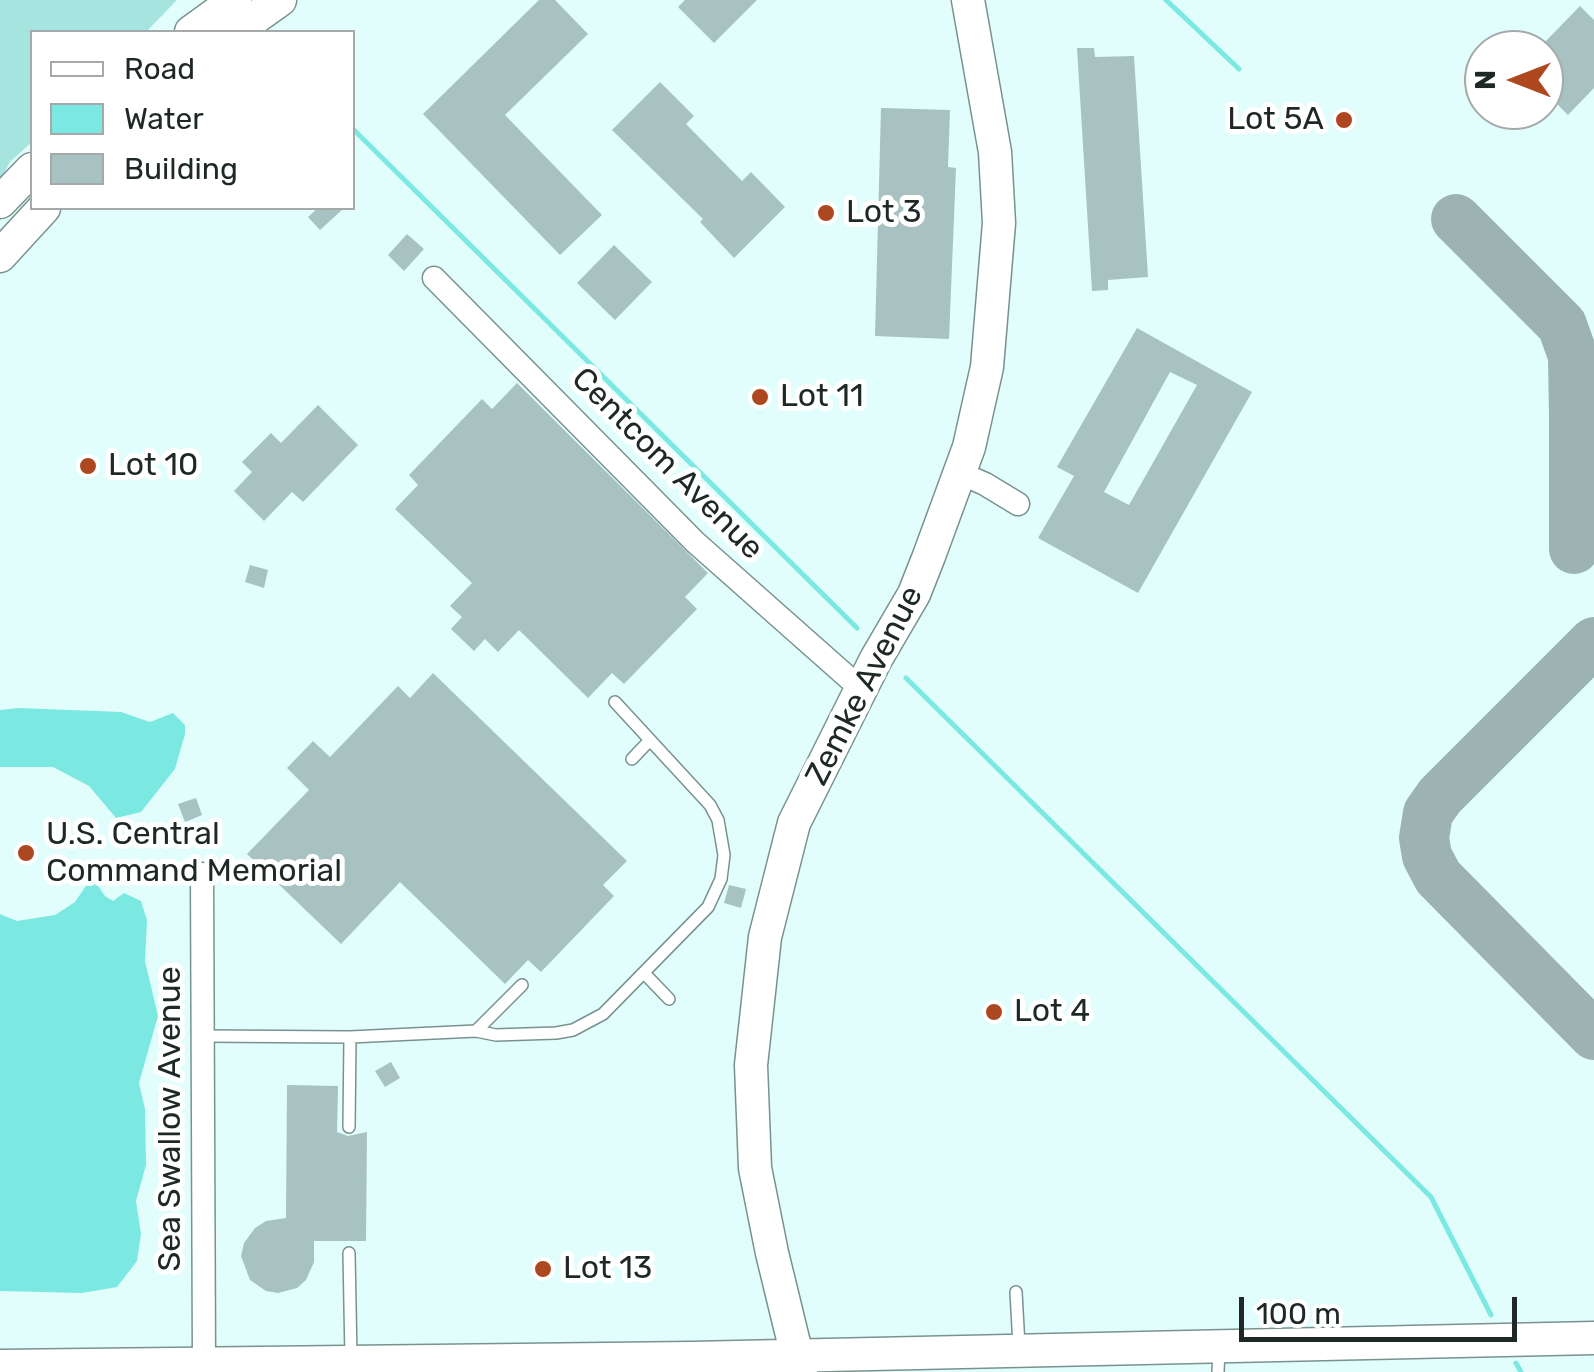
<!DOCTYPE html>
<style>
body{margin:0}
#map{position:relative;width:1594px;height:1372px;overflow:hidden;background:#e2fefc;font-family:Rubik,sans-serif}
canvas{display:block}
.legend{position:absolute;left:30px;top:30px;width:325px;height:180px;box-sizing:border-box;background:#fff;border:2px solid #a5a9a9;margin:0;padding:12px 18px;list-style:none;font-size:30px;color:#1d2827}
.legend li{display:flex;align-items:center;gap:20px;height:50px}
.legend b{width:50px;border:2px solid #a5a9a9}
.north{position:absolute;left:1464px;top:30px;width:100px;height:100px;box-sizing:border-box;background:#fff;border:2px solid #a5a9a9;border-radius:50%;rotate:270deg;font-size:28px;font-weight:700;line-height:40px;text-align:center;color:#1d2827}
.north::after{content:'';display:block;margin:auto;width:35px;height:45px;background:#ad471f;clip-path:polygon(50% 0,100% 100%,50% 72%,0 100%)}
.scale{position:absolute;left:1239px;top:1297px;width:278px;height:45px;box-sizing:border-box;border:5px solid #1d2827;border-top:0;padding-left:12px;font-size:30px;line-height:35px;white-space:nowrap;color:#1d2827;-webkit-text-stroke:8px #fff;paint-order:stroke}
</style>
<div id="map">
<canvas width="1594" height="1372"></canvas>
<ul class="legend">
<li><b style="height:12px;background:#fff"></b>Road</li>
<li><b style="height:28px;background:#7be8e1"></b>Water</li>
<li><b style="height:28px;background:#a7c2c0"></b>Building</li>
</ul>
<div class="north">N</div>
<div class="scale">100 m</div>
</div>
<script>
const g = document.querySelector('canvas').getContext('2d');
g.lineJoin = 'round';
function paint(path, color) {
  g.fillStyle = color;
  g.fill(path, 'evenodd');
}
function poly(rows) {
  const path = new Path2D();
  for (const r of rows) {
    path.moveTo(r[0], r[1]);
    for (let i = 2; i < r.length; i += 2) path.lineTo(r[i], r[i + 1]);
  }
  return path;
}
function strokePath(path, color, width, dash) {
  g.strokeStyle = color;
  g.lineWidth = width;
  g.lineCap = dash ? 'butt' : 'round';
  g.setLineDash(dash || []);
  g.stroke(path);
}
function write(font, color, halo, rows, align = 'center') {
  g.font = font + ' Rubik,sans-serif';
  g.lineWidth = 10;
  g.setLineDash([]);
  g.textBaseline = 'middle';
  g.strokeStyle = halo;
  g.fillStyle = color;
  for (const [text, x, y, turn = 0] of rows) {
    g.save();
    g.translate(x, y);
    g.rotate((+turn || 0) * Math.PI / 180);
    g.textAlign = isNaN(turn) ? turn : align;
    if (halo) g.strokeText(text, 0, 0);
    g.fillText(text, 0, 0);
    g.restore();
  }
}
paint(poly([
 [0,0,177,0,146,32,32,32,32,142,10,162,0,180]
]), '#a5e4df');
paint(poly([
 [18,708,121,712,150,722,173,713,185,725,185,734,175,769,141,812,116,818,89,786,53,767,0,767,0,710],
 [92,877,105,896,113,901,124,893,141,901,147,920,145,961,158,1016,139,1083,145,1109,146,1165,136,1201,141,1234,137,1261,117,1287,82,1293,0,1291,0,914,17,921,55,915,75,902]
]), '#7be8e1');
strokePath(poly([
 [1166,0,1239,69],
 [352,128,857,628],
 [906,678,1431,1197,1491,1315],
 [1516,1363,1521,1372]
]), '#7be8e1', 5);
strokePath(poly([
 [1456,219,1562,325,1573,356,1574,417],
 [1574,549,1574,417,1583,387],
 [1594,642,1440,796,1428,813,1424,838,1427,856,1438,877,1594,1035]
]), '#9cb3b1', 50);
paint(poly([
 [539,0,555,0,588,34,505,115,602,215,560,255,423,114],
 [685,0,757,0,714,43,678,7],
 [1580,6,1594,20,1594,88,1568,115,1544,91,1544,43],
 [1077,48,1094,48,1095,57,1134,56,1148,277,1108,280,1108,290,1092,291],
 [660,82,694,116,686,124,742,181,751,172,785,207,734,258,700,222,703,219,612,130],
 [881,108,950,110,948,167,956,168,949,339,875,336],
 [318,208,344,208,320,230,308,217],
 [407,234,424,249,404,271,388,255],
 [614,245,652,282,615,320,577,283],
 [1137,328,1252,392,1138,593,1038,538,1074,476,1057,467],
 [1170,372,1197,385,1129,505,1104,492],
 [517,383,708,573,685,597,697,609,624,684,612,673,588,698,519,630,498,652,485,639,474,651,451,629,462,617,450,606,472,583,395,509,418,485,409,475,482,399,492,409],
 [318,405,358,445,303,502,292,492,264,521,234,491,252,472,242,462,271,433,281,443],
 [250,565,268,570,264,588,245,582],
 [433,673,627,861,603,885,614,896,541,972,528,960,505,984,400,882,341,944,247,854,309,790,287,768,313,741,330,757,398,686,410,698],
 [196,798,202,815,185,822,178,804],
 [729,885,746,889,741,908,724,903],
 [391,1062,400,1078,385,1087,375,1071],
 [287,1085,338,1086,337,1132,348,1136,367,1132,366,1241,314,1241,314,1262,306,1280,297,1288,278,1293,266,1291,250,1280,241,1256,244,1243,255,1228,266,1221,286,1218]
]), '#a7c2c0');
const lane = poly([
 [632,759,650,740],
 [644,973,669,999],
 [476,1031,522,985],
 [203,1036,350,1037,476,1031,496,1035,556,1033,573,1030,603,1014,708,907,721,879,724,855,718,820,710,805,615,702],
 [349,1127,350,1037],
 [349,1253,351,1358],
 [1016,1292,1019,1346],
 [1218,1372,1219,1350]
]);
const street = poly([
 [434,278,695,542,861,689],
 [960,473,985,484,1018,504],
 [202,874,204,1363]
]);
const secondary = poly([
 [191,32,235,0],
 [235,32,280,0],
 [0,202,32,169],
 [0,256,44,208],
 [0,1366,692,1358,1594,1338],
 [801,1372,772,1253,755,1168,751,1065,765,937,794,823,876,659,914,594,929,556,969,447,987,367,999,223,995,152,968,0]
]);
strokePath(lane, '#789290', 14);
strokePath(street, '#789290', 25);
strokePath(secondary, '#789290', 35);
strokePath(lane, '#fff', 11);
strokePath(street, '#fff', 22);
strokePath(secondary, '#fff', 32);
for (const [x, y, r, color] of [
 [1344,120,10,"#ad471f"],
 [826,213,10,"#ad471f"],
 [760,397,10,"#ad471f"],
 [88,466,10,"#ad471f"],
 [26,853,10,"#ad471f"],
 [994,1012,10,"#ad471f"],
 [543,1269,10,"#ad471f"]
]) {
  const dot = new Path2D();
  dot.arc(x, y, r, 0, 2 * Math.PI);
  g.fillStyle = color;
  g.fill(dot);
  strokePath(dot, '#fff', 4);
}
write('32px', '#1d2827', '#fff', [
 ["Lot 5A",1324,120,"right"],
 ["Lot 3",846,213],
 ["Lot 11",780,397],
 ["Lot 10",108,466],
 ["U.S. Central",46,835],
 ["Command Memorial",46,872],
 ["Lot 4",1014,1012],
 ["Lot 13",563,1269]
], 'left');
write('32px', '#1d2827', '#fff', [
 ["Centcom Avenue",667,464,45],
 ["Zemke Avenue",865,686,-63],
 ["Sea Swallow Avenue",171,1119,-90]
]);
</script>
